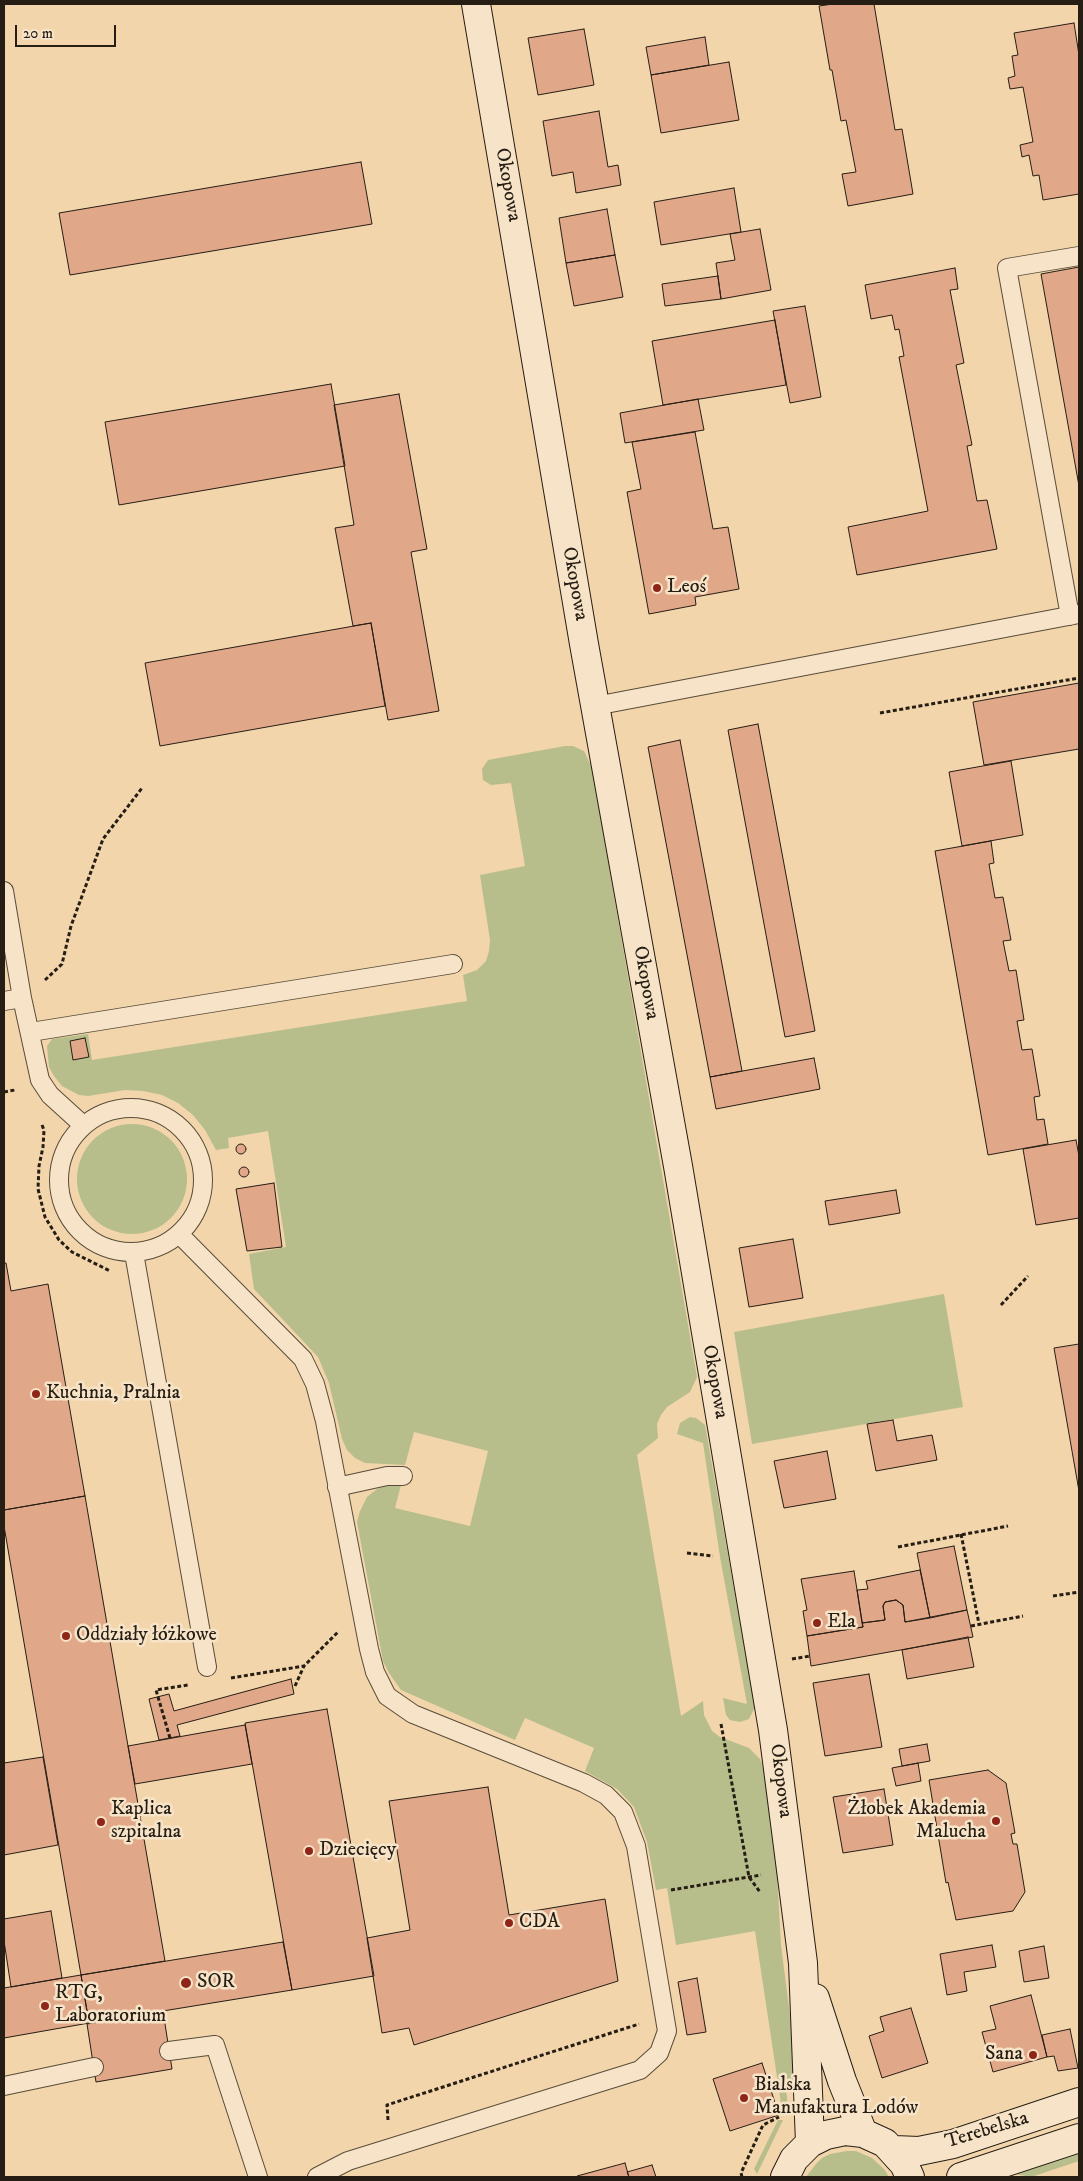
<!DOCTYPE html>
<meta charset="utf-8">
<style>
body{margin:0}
#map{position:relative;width:1083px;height:2181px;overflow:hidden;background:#f2d5ab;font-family:"IM FELL DW Pica",serif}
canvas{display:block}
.frame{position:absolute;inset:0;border:5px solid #261e14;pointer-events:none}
.scale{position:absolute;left:15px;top:25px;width:101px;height:22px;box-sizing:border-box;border:2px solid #261e14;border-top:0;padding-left:6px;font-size:15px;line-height:18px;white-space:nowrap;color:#261e14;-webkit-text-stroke:4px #f7e4c8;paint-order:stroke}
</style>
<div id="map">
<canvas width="1083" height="2181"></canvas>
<div class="frame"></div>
<div class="scale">20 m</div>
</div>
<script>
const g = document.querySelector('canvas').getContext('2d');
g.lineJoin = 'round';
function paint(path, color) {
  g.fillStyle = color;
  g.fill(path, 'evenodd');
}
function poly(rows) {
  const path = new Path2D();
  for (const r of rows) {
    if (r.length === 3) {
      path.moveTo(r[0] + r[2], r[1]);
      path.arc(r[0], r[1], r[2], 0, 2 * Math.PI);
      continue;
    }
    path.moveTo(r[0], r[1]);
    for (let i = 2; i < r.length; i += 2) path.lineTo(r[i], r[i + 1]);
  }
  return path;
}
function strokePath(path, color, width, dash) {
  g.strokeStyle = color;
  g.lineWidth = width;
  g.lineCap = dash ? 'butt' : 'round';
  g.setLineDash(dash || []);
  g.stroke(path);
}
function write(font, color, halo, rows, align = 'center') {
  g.font = font + ' "IM FELL DW Pica",serif';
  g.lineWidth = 5;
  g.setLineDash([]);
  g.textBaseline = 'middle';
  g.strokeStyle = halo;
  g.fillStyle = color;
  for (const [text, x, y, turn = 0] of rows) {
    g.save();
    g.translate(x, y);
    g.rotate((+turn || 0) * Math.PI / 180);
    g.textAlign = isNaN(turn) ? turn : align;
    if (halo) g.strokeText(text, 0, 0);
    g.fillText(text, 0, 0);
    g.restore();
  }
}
paint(poly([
 [565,746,573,746,584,751,592,768,697,1377,690,1392,667,1407,661,1415,657,1424,658,1438,637,1455,681,1716,703,1701,704,1715,712,1731,720,1737,749,1748,760,1759,764,1769,775,1837,781,1945,798,2078,785,2079,788,2108,787,2112,779,2114,782,2110,755,1931,676,1945,667,1888,656,1890,647,1842,634,1807,617,1789,585,1771,594,1748,525,1718,515,1740,401,1690,389,1673,383,1661,357,1522,360,1511,367,1497,377,1489,386,1485,401,1485,395,1508,470,1526,488,1451,414,1432,405,1465,365,1463,355,1458,347,1450,342,1439,329,1383,318,1357,254,1289,249,1254,286,1247,268,1131,228,1138,229,1148,216,1150,205,1130,193,1115,178,1103,162,1095,143,1091,125,1090,88,1096,79,1095,62,1086,54,1076,49,1067,47,1046,52,1039,88,1034,92,1060,467,1001,463,975,477,970,486,961,489,951,490,940,480,875,525,866,511,783,491,785,483,780,482,769,488,760],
 [132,1179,55],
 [944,1294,963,1407,752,1444,734,1332],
 [690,1417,696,1418,705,1425,755,1707,749,1719,740,1722,730,1720,726,1715,723,1698,747,1704,720,1557,703,1443,677,1434,680,1423],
 [778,2120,783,2120,757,2174,754,2169],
 [1079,2150,1079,2161,1031,2177,1010,2173],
 [847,2151,856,2151,872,2158,884,2169,889,2177,806,2177,816,2164,822,2158,830,2154]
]), '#b7be8c');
const building = poly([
 [833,4,874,4,895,130,902,129,913,194,848,206,842,174,856,172,846,120,841,121,832,70,830,70,819,6,833,4],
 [1074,23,1079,55,1079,194,1043,200,1039,175,1033,176,1029,155,1022,157,1020,145,1033,142,1023,87,1010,89,1008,78,1015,76,1012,56,1018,55,1014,33,1074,23],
 [584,29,594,85,538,95,528,38,584,29],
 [705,37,709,65,651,75,646,47,705,37],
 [729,62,739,120,661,133,651,75,729,62],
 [599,111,608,167,618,165,621,185,576,193,573,172,552,176,543,121,599,111],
 [361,162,372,224,70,275,59,213,361,162],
 [734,188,741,232,661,245,654,202,734,188],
 [607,209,615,255,566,263,559,218,607,209],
 [760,229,771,290,721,299,716,263,735,260,730,234,760,229],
 [615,255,623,297,574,306,566,263,615,255],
 [1079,267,1079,486,1041,274,1079,267],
 [955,268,958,289,950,290,964,363,956,365,972,445,967,446,977,501,987,500,997,549,857,575,848,527,928,511,899,357,904,356,899,329,895,330,892,315,871,319,865,285,955,268],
 [718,276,721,299,665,306,662,284,718,276],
 [805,306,821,397,790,403,773,311,805,306],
 [775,320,786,385,663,405,652,341,775,320],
 [331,384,345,466,119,505,105,422,331,384],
 [399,394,427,549,411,552,439,711,388,720,371,623,353,626,335,528,354,525,334,405,399,394],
 [698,399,704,430,625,443,620,413,698,399],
 [695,432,713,529,728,527,739,589,695,597,696,605,649,614,627,492,641,489,632,442,695,432],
 [371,623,385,706,160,746,145,663,371,623],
 [1079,683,1079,749,984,765,973,702,1079,683],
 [758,724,815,1031,785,1037,728,730,758,724],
 [680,740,742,1071,710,1077,648,747,680,740],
 [1011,761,1023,835,962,846,949,772,1011,761],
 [991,841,994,863,989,864,995,898,1003,897,1011,940,1003,941,1009,971,1016,970,1024,1020,1017,1021,1022,1050,1032,1049,1040,1096,1034,1097,1037,1120,1044,1119,1048,1144,988,1155,935,851,991,841],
 [85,1038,89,1057,73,1060,70,1041,85,1038],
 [814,1058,820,1089,716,1109,710,1077,814,1058],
 [1076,1140,1079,1156,1079,1218,1036,1225,1023,1149,1076,1140],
 [241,1149,5],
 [244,1172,5],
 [274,1183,282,1247,247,1251,236,1189,274,1183],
 [896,1190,900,1213,829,1225,825,1201,896,1190],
 [793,1239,803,1298,749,1307,739,1248,793,1239],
 [4,1263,6,1263,11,1291,48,1284,85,1496,4,1510,4,1263],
 [1079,1344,1079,1491,1054,1348,1079,1344],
 [893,1420,897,1441,932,1435,937,1460,876,1471,867,1424,893,1420],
 [827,1451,836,1499,784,1508,774,1461,827,1451],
 [85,1496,165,1961,81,1975,4,1526,4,1510,85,1496],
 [954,1546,967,1610,930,1618,917,1553,954,1546],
 [920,1570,930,1618,905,1622,903,1605,896,1600,885,1602,883,1606,885,1620,862,1623,857,1590,868,1589,866,1581,920,1570],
 [854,1571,863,1627,807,1636,803,1611,807,1610,801,1579,854,1571],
 [896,1600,903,1605,905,1622,967,1610,973,1637,811,1666,807,1636,863,1627,862,1623,885,1620,883,1606,885,1602,896,1600],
 [968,1637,974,1667,907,1679,902,1650,968,1637],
 [869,1674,882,1747,825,1756,813,1683,869,1674],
 [291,1679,294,1694,177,1725,180,1736,159,1740,149,1699,169,1694,174,1711,291,1679],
 [327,1709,374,1976,292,1990,245,1723,327,1709],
 [245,1725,252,1764,135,1784,128,1746,245,1725],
 [927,1744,930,1761,902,1766,899,1749,927,1744],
 [43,1757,58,1845,4,1855,4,1763,43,1757],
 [918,1763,921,1781,896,1786,892,1768,918,1763],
 [988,1770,1006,1783,1015,1833,1011,1834,1013,1844,1017,1844,1025,1892,1013,1911,956,1920,948,1882,946,1883,929,1780,988,1770],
 [488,1787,509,1915,605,1899,618,1981,414,2045,409,2028,382,2033,367,1938,410,1930,389,1801,488,1787],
 [884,1789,893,1845,843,1853,833,1797,884,1789],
 [51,1911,62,1978,11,1987,4,1941,4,1919,51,1911],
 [283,1942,292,1990,89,2023,81,1975,283,1942],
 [992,1945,996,1967,964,1972,967,1991,947,1995,940,1954,992,1945],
 [1044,1946,1049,1978,1024,1982,1019,1951,1044,1946],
 [81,1975,89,2023,4,2038,4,1988,81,1975],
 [697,1978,706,2032,687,2035,678,1982,697,1978],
 [1031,1995,1047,2057,993,2072,982,2032,996,2029,990,2006,1031,1995],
 [911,2008,928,2063,882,2078,869,2036,884,2031,880,2017,911,2008],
 [163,2011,172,2069,96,2082,87,2024,163,2011],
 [1070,2029,1078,2068,1058,2071,1054,2056,1047,2057,1042,2035,1070,2029],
 [762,2063,779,2115,730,2131,713,2079,762,2063],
 [625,2163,629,2177,577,2177,577,2176,625,2163],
 [652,2165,656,2177,629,2177,627,2172,652,2165]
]);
paint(building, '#e1a789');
strokePath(building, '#261e14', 1);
const lane = poly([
 [1070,616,1007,268,1079,256],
 [595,706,1079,614],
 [4,891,22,998,40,1080,50,1095,83,1125],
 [4,1001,22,998],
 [31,1032,453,964],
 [131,1180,72],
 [179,1234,303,1359,315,1384,325,1421,369,1649,375,1672,387,1696,413,1714,584,1783,606,1795,623,1812,636,1846,667,2031,659,2053,640,2070,348,2161,317,2177],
 [134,1253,207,1667],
 [337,1487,387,1476,403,1476],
 [169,2051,215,2045,258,2177],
 [4,2086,94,2067]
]);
const secondary = poly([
 [476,4,584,644,678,1166,773,1730,803,1963,810,2143],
 [815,1998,842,2081,863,2133],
 [894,2150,919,2151,953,2144,1079,2102],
 [785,2177,794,2159,810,2143,826,2135,845,2131,863,2133,885,2143,904,2164,910,2177],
 [961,2177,1079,2138]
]);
strokePath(lane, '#594c3a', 20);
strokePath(secondary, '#261e14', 30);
strokePath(poly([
 [880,713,1079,678],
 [45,980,62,964,71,926,103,839,142,788],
 [4,1092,15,1090],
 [42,1125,44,1130,43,1147,39,1166,38,1189,45,1217,59,1240,72,1252,110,1271],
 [1001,1305,1028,1276],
 [961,1534,979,1624],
 [898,1547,1008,1526],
 [687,1553,713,1556],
 [1053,1596,1079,1592],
 [971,1626,1023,1616],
 [792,1659,810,1656],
 [231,1678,304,1666],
 [295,1686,304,1666,338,1632],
 [721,1724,749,1877,760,1892],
 [170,1738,156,1690,188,1685],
 [671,1890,761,1875],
 [388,2120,387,2105,639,2024],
 [742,2177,741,2173,763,2125,779,2117]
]), '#261e14', 3, [4, 2.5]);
strokePath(lane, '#f7e4c8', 18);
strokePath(secondary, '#f7e4c8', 28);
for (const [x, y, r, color] of [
 [657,588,5,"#8f2418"],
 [36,1394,5,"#8f2418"],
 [817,1623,5,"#8f2418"],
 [66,1636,5,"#8f2418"],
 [996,1821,5,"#8f2418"],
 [101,1822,5,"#8f2418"],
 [309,1851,5,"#8f2418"],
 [509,1923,5,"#8f2418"],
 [186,1983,6,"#8f2418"],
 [45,2006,5,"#8f2418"],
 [1033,2055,5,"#8f2418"],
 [744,2098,5,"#8f2418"]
]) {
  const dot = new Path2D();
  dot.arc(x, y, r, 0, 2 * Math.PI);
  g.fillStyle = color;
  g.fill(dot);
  strokePath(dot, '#f7e4c8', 2);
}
write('20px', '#261e14', '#f7e4c8', [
 ["Okopowa",507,185,80],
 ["Okopowa",574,584,80],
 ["Okopowa",645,983,80],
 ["Okopowa",714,1382,80],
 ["Okopowa",780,1781,83],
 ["Terebelska",987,2131,-17]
]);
write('20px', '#261e14', '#f7e4c8', [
 ["Leoś",667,588],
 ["Kuchnia, Pralnia",46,1394],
 ["Ela",827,1623],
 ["Oddziały łóżkowe",76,1636],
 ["Kaplica",111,1810],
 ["szpitalna",111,1833],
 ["Żłobek Akademia",986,1810,"right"],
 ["Malucha",986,1833,"right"],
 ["Dziecięcy",319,1851],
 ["CDA",519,1923],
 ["SOR",197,1983],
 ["RTG,",55,1994],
 ["Laboratorium",55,2017],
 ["Sana",1023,2055,"right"],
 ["Bialska",754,2086],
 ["Manufaktura Lodów",754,2109]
], 'left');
</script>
